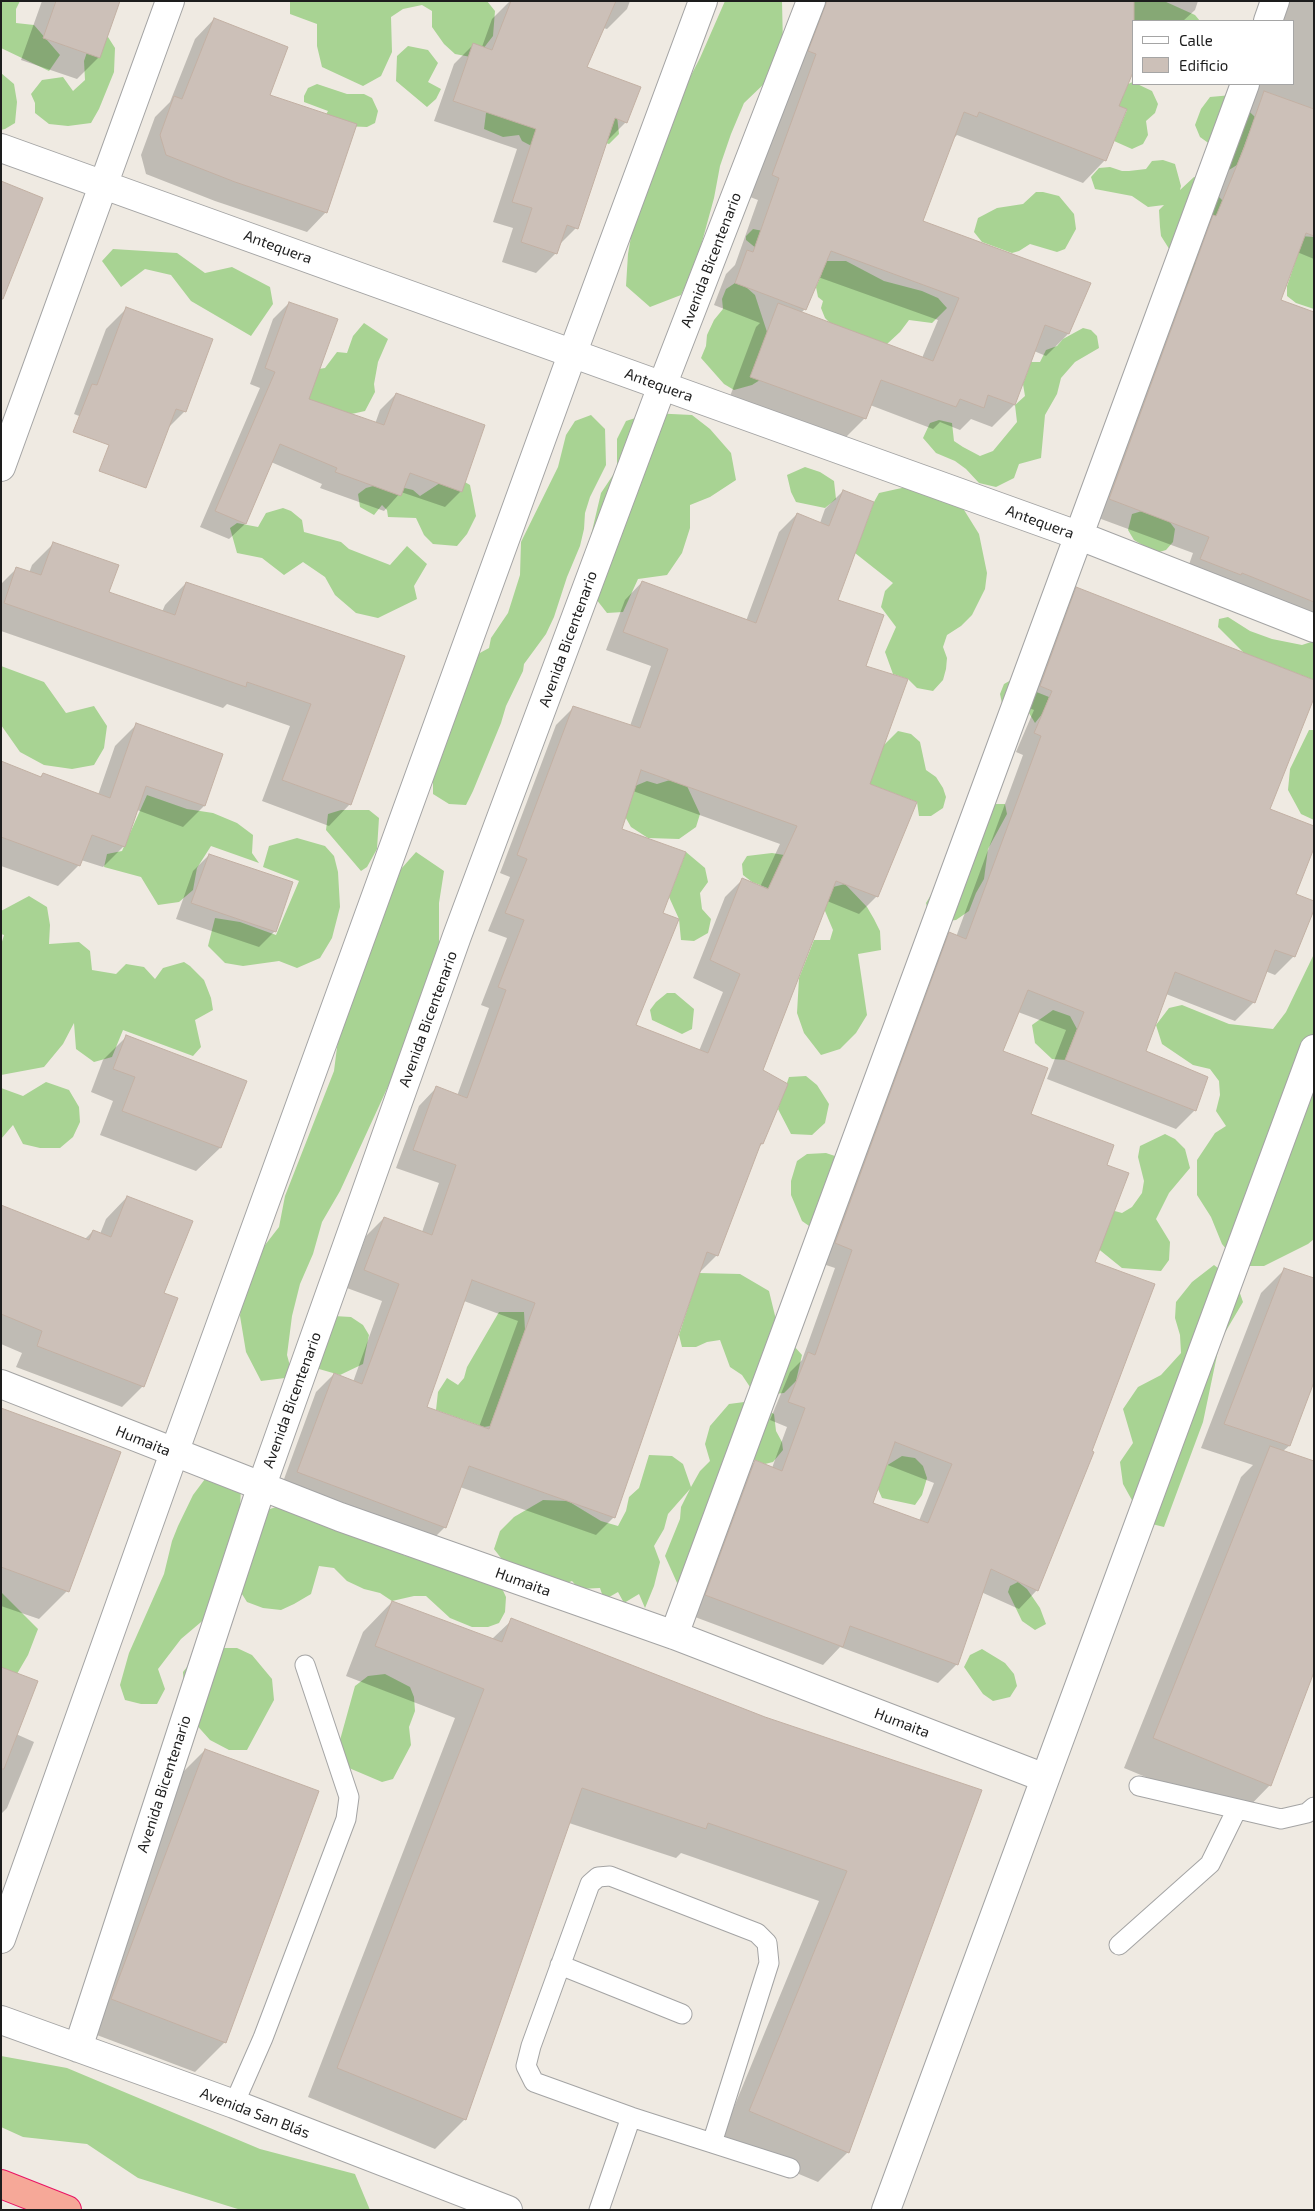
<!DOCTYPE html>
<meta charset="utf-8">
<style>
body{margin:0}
#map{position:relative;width:1315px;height:2211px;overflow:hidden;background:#efeae2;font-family:"Exo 2",sans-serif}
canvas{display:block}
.frame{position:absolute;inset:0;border:2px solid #1d1d1d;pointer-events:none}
.legend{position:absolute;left:1132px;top:20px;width:162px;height:65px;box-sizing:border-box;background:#fff;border:1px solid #a5a5a5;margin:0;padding:6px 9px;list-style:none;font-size:15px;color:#1d1d1d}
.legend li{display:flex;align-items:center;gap:10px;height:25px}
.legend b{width:25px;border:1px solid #a5a5a5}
</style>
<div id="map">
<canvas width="1315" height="2211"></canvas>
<div class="frame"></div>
<ul class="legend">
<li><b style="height:6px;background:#fff"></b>Calle</li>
<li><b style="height:14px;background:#ccc0b8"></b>Edificio</li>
</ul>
</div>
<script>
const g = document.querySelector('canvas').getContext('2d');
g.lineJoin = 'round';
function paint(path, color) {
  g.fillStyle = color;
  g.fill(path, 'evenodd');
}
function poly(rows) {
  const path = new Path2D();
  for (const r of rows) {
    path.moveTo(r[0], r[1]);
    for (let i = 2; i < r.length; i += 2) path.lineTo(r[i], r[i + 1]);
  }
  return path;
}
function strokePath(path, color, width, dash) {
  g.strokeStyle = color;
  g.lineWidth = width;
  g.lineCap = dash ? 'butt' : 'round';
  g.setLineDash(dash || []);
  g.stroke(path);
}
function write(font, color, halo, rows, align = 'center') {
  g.font = font + ' "Exo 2",sans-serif';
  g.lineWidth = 4;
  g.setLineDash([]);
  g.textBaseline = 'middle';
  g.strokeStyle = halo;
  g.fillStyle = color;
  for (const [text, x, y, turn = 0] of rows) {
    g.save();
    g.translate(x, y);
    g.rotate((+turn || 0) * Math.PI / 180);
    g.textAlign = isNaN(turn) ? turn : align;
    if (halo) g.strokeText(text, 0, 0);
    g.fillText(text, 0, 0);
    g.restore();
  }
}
paint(poly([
 [1,1,20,1,16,9,16,23,34,25,60,55,49,71,1,48],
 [290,1,487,1,495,11,493,36,476,58,455,54,444,44,432,27,432,11,422,5,403,9,391,17,392,52,381,76,363,86,322,67,317,46,317,24,290,14],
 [725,1,782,1,783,47,767,81,744,103,731,134,720,166,714,198,696,264,681,295,650,307,626,286,628,254,634,219,684,89,700,58],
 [1121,1,1164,1,1195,15,1200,21,1134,21],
 [108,37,115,48,114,72,99,109,91,123,68,126,49,124,35,113,35,103,31,94,42,80,63,77,73,91,85,80,84,61,90,43],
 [408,46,428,50,438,63,428,82,441,89,436,99,427,107,396,81,397,56],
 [1,73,14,84,17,102,15,123,5,129,1,130],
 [1133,82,1152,91,1158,104,1155,113,1146,121,1148,135,1143,144,1132,149,1114,141,1127,110,1111,103,1114,93,1123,96,1128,84],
 [317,84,347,94,364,94,372,98,378,111,375,123,367,127,320,125,328,111,304,102,304,96,308,88],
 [1232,95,1255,117,1237,165,1229,170,1225,155,1200,137,1195,125,1201,109,1210,97],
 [487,105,617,116,619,134,609,144,593,139,541,151,522,141,519,135,503,137,484,129],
 [1163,160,1175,164,1181,186,1180,190,1194,177,1200,178,1222,200,1230,204,1235,224,1212,215,1194,262,1247,281,1194,287,1176,279,1173,255,1161,236,1160,227,1159,210,1164,205,1148,207,1132,196,1095,189,1091,177,1099,168,1110,167,1122,171,1129,171,1146,169,1152,161],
 [1036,192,1043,192,1059,196,1074,214,1076,229,1065,249,1057,252,1030,244,1019,251,1012,253,982,242,974,232,978,218,997,208,1023,204],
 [753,229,763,231,821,261,846,261,884,281,922,291,938,298,947,308,932,323,909,320,900,332,887,344,831,324,825,318,821,308,823,301,818,297,816,287,822,273,767,257,746,240,746,236],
 [1300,236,1314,237,1314,309,1296,303,1287,296,1287,286,1300,248],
 [113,249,177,253,205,273,232,267,270,287,273,304,251,336,191,301,171,275,145,269,121,287,102,261],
 [735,283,746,287,755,295,767,332,760,380,752,385,734,390,724,384,701,358,706,346,707,335,714,320,723,309,722,299,726,289],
 [364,323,388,339,378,362,374,384,375,392,365,411,347,415,285,396,294,373,325,368,337,352,347,353,353,336],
 [1083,328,1091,330,1097,336,1099,348,1075,362,1061,378,1057,394,1045,415,1041,458,1019,464,1014,478,996,487,979,483,966,469,955,461,936,453,923,438,930,423,939,420,952,423,954,441,963,447,980,456,993,451,1017,422,1015,405,1025,396,1023,384,1031,362,1040,362,1046,350,1057,346,1063,339],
 [651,413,692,415,710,429,731,453,736,480,710,497,690,505,690,528,682,553,667,575,638,579,623,612,607,613,589,590,584,565,601,493,617,469,617,439,626,421],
 [591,415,605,429,606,465,590,497,585,513,584,529,580,546,567,577,554,617,546,634,524,664,523,671,506,706,501,723,473,791,466,805,449,804,433,794,433,777,478,654,489,648,491,638,508,613,520,575,521,542,558,467,566,435,575,421],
 [805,467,820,472,834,481,836,499,825,508,796,502,791,492,787,475],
 [458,478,470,485,476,516,467,534,457,546,433,544,424,535,416,518,388,517,387,510,382,505,374,515,360,507,358,494,366,488,384,483,413,490,420,496,446,479],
 [929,482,951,489,979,534,987,573,985,589,972,615,961,626,947,635,943,647,947,658,946,669,943,680,933,691,917,688,908,679,893,674,885,652,896,627,881,607,885,591,893,583,855,553,874,502,879,493],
 [283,508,291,511,302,520,304,532,341,542,349,549,390,565,407,546,427,564,414,586,417,599,378,618,356,613,335,595,325,577,303,562,284,575,262,558,237,553,230,528,237,523,258,527,266,513],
 [1142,511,1169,521,1175,529,1173,542,1166,550,1156,553,1134,540,1128,530,1132,514],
 [1228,617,1250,631,1272,639,1302,645,1314,641,1314,680,1244,653,1218,627,1219,619],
 [1,666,44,682,66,713,94,706,107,726,104,748,94,765,72,769,44,765,20,752,1,725],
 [1013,679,1029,689,1049,697,1043,713,1035,723,1029,713,1017,719,1004,713,1000,694,1004,684],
 [1309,730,1314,730,1314,820,1301,814,1288,790,1290,769],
 [898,731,911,734,920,742,926,770,936,777,943,788,946,797,943,808,931,816,919,816,917,802,864,782,882,747],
 [670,780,687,786,700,814,696,827,679,839,648,838,631,827,623,813,635,786,647,781,657,784],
 [147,795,187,809,213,813,237,823,253,835,252,853,259,863,211,846,197,868,193,890,179,902,158,905,141,877,104,867,107,854,122,851],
 [987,804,1005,804,1007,814,988,849,984,879,976,893,969,911,956,920,939,922,929,915,926,903],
 [341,810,369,810,379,818,377,849,367,867,361,871,326,830,328,814],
 [297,838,325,846,334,856,338,872,340,907,332,938,320,958,297,968,279,961,243,966,225,963,208,946,215,918,240,922,276,935,299,881,263,867,269,846],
 [416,852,444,871,439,903,439,969,428,1003,408,1030,399,1063,385,1093,340,1191,322,1222,313,1254,300,1284,292,1316,287,1355,293,1377,261,1381,246,1352,240,1316,243,1284,258,1254,279,1227,285,1196,334,1071,342,1008,394,877],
 [686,852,705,868,708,882,700,893,702,909,711,919,708,933,694,941,681,940,679,919,669,897],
 [772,853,784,855,781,860,796,899,752,882,743,875,742,864,747,856],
 [845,884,867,907,874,919,880,931,881,950,858,954,867,1015,856,1033,840,1049,821,1055,804,1033,797,1013,799,978,814,940,830,940,833,930,825,911,825,889],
 [29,896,47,907,50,925,49,944,79,942,90,951,92,970,116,974,126,964,144,967,155,979,163,968,184,962,190,966,204,980,211,998,213,1010,195,1020,201,1047,193,1056,123,1030,112,1057,94,1062,76,1049,74,1023,63,1044,44,1067,1,1075,1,945,4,935,1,934,1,911],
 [1314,954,1314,1239,1308,1244,1264,1266,1240,1266,1222,1244,1211,1217,1197,1195,1197,1160,1215,1133,1226,1126,1216,1111,1220,1095,1219,1081,1210,1069,1193,1065,1162,1044,1156,1025,1169,1008,1182,1005,1229,1024,1273,1029,1286,1012],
 [667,993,675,993,694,1009,692,1029,682,1034,652,1020,650,1010,656,1002],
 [1053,1010,1070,1016,1077,1029,1065,1060,1052,1059,1035,1043,1032,1025],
 [806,1076,817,1085,829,1104,825,1123,812,1135,791,1134,778,1109,789,1077],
 [46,1082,69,1090,79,1107,80,1122,73,1137,60,1148,40,1148,23,1144,13,1125,1,1139,1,1088,23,1096],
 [1165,1134,1175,1139,1185,1149,1190,1168,1169,1193,1156,1219,1170,1242,1169,1260,1161,1271,1122,1268,1096,1247,1111,1210,1122,1213,1132,1207,1142,1193,1144,1181,1138,1157,1140,1146],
 [826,1153,841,1158,850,1173,851,1195,843,1216,822,1235,802,1221,791,1195,791,1181,797,1161,807,1154],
 [1214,1265,1236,1282,1243,1302,1220,1341,1203,1422,1164,1527,1144,1522,1123,1484,1120,1462,1133,1443,1123,1409,1138,1387,1161,1375,1181,1353,1180,1335,1175,1318,1176,1302,1192,1282],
 [699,1273,740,1274,769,1291,778,1328,802,1355,796,1381,784,1393,756,1396,742,1375,730,1367,720,1340,707,1342,696,1347,682,1347,679,1335],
 [499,1312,524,1312,525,1330,490,1426,484,1427,436,1410,438,1392,447,1378,458,1385,464,1378,467,1367],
 [334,1316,351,1317,363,1325,369,1335,363,1364,340,1375,319,1369,317,1363],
 [752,1401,774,1414,776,1431,782,1442,783,1450,773,1462,765,1464,750,1458,690,1582,678,1585,665,1556,680,1519,681,1507,690,1489,668,1514,664,1529,654,1546,660,1562,654,1586,645,1608,639,1594,624,1603,618,1592,604,1600,600,1588,579,1589,572,1581,557,1587,508,1567,494,1549,500,1531,514,1517,543,1500,568,1501,601,1521,618,1526,626,1511,629,1497,639,1488,649,1455,672,1456,683,1464,691,1487,700,1471,710,1461,705,1444,710,1426,729,1404],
 [902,1456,915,1458,923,1466,927,1478,922,1495,915,1505,882,1498,878,1489,886,1466],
 [205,1479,241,1482,240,1515,207,1617,181,1639,158,1669,165,1689,157,1704,141,1704,125,1700,120,1685,129,1653,164,1574,172,1541,178,1526,193,1495],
 [282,1505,392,1545,405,1556,425,1557,499,1582,506,1597,505,1612,499,1623,488,1627,472,1627,450,1618,426,1596,414,1596,392,1601,380,1593,364,1589,347,1581,334,1568,319,1566,311,1594,294,1604,281,1610,263,1608,247,1602,235,1583,264,1511],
 [1018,1582,1027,1589,1040,1608,1046,1624,1035,1630,1022,1621,1008,1592,1010,1586],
 [1,1592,38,1629,28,1655,14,1679,1,1676],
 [202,1648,237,1648,252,1655,272,1679,274,1700,247,1750,229,1750,210,1740,185,1712,183,1672],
 [982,1649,1005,1663,1014,1674,1017,1686,1010,1697,993,1701,983,1694,964,1667,970,1655],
 [385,1674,410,1687,414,1697,415,1711,409,1727,411,1745,393,1779,382,1782,349,1768,340,1740,355,1686,368,1676],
 [1,2056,67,2068,260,2149,355,2174,370,2210,241,2210,138,2178,87,2144,23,2137,1,2127]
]), '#a8d393');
paint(poly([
 [42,1,118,1,99,57,77,79,21,60],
 [510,1,630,1,627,9,607,29,603,28,586,68,626,122,606,142,576,228,558,246,556,253,536,273,502,262,513,228,493,222,517,149,434,121,454,64,474,44,482,47,492,19],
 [814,1,1198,1,1195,10,1183,21,1134,21,1105,160,1083,183,957,135,954,138,921,221,1090,283,1068,334,1046,356,1034,351,1014,405,992,427,971,419,960,430,940,422,933,429,870,405,864,419,842,441,729,399,756,327,760,323,714,305,726,274,735,265,758,200,750,197,795,76],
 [818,277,938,320,922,358,801,313,805,309],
 [1280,1,1314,1,1314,259,1297,252,1280,301,1314,313,1314,625,1185,576,1193,553,1093,516,1256,84,1294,84,1294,21,1273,21],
 [214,19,268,95,326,212,307,232,215,201,146,174,141,155,155,117,170,102,195,39],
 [289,303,307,400,375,424,380,410,396,394,461,491,445,507,401,492,384,511,320,488,322,484,271,462,245,524,229,539,200,527,260,388,250,384,273,319],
 [126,309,185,411,165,431,149,443,74,414,106,329],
 [843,491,836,601,864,667,869,785,877,896,859,914,827,901,761,1071,786,1084,762,1144,758,1148,717,1255,699,1273,614,1517,596,1535,460,1487,445,1527,427,1545,280,1490,316,1392,334,1374,353,1382,382,1301,347,1288,366,1236,384,1218,422,1232,439,1183,396,1168,419,1106,436,1088,457,1096,489,1008,481,1005,507,938,488,931,510,877,500,873,556,725,574,707,630,726,651,666,606,650,625,600,642,582,746,621,779,532,797,514,820,523,825,509],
 [633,791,780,844,760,887,742,880,725,897,693,978,723,992,699,1051,634,1026,662,914,620,830],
 [464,1301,518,1321,479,1427,426,1407],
 [53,544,107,593,162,612,165,605,186,583,403,657,350,804,329,826,262,801,290,726,227,704,223,708,1,631,1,584,16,569,29,573,32,565],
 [1077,589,1269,810,1295,895,1294,956,1275,975,1265,971,1254,1002,1235,1021,1166,994,1144,1052,1195,1110,1176,1129,1047,1079,1066,1030,1018,1012,1002,1052,1029,1115,1106,1166,1093,1263,1090,1451,1037,1590,1019,1609,981,1592,957,1664,938,1683,840,1647,823,1665,687,1614,737,1480,755,1462,772,1468,787,1427,770,1420,790,1372,802,1360,835,1268,817,1262,931,953,950,934,956,937,1023,755,1016,752,1034,710,1022,705,1058,607],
 [885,1464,934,1483,919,1521,872,1504],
 [136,725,221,755,204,806,183,827,137,810,124,846,103,867,81,860,79,865,58,886,1,866,1,763,40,777,43,775,98,795,115,746],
 [209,855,275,931,259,947,176,919,193,871],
 [127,1036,220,1148,196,1171,100,1135,113,1101,91,1092,103,1060],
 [127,1197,163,1294,143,1386,122,1407,16,1367,22,1353,1,1344,1,1206,85,1239,93,1231,100,1234,106,1219],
 [1285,1269,1314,1379,1289,1446,1283,1451,1270,1785,1240,1816,1124,1768,1241,1477,1253,1465,1201,1448,1261,1293],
 [1,1409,67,1591,39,1619,1,1606],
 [392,1602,492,1639,512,1620,764,1718,980,1791,848,2152,818,2182,720,2141,819,1901,681,1853,676,1858,569,1823,465,2119,435,2149,308,2097,455,1718,346,1676,363,1632],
 [1,1669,16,1734,34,1742,7,1808,1,1814],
 [205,1750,225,2042,195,2072,81,2029,175,1780]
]), '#0003');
const building = poly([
 [56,1,120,1,100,58,43,38,56,1],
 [511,1,616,1,587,67,641,87,627,123,615,118,578,229,567,225,557,254,521,242,532,208,512,202,536,129,453,101,473,43,492,50,511,1],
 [827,1,1134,1,1134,70,1119,106,1127,109,1106,161,979,112,977,117,964,112,923,221,1091,283,1069,334,1045,325,1015,405,988,395,984,408,960,399,956,407,881,380,866,419,750,377,778,303,933,361,959,298,831,251,806,310,735,283,747,250,753,252,779,178,772,175,816,54,808,51,827,1],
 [214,18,288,47,270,95,357,124,327,213,235,182,166,155,160,135,174,96,182,99,214,18],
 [1264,91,1314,109,1314,236,1306,233,1281,300,1314,312,1314,602,1242,573,1241,575,1200,559,1209,537,1109,499,1213,215,1216,216,1244,148,1264,91],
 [1,181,43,198,3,299,1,299,1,181],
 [289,302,338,319,309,399,384,425,396,393,485,425,462,492,410,473,401,496,335,472,337,468,280,444,246,524,215,511,275,372,265,368,289,302],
 [126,307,213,339,186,412,176,409,146,488,99,471,109,445,73,432,92,384,97,385,126,307],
 [843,490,874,502,838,600,884,615,866,666,908,679,870,784,917,802,878,897,836,881,763,1070,788,1084,763,1144,761,1143,718,1256,707,1252,615,1518,469,1466,446,1528,297,1472,334,1373,362,1384,399,1284,364,1270,384,1217,432,1235,456,1165,413,1150,436,1086,467,1098,506,990,498,987,524,920,505,913,527,859,517,855,573,706,640,728,668,649,623,632,642,581,756,623,797,513,829,526,843,490],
 [641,770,797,826,768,889,742,878,710,960,740,974,708,1053,636,1025,679,919,663,913,686,852,622,829,641,770],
 [472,1280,535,1303,489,1429,427,1407,472,1280],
 [53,542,119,565,109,592,175,615,186,582,405,656,351,805,282,780,311,704,247,682,246,687,4,603,16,567,41,575,53,542],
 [1076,587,1314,680,1314,698,1270,809,1314,826,1314,848,1296,894,1314,901,1314,910,1295,957,1275,950,1255,1003,1175,972,1146,1051,1208,1077,1196,1111,1065,1060,1084,1012,1028,990,1003,1051,1048,1068,1031,1114,1114,1145,1107,1165,1129,1173,1095,1262,1155,1284,1092,1451,1094,1452,1038,1591,991,1569,958,1665,850,1626,843,1647,705,1595,755,1460,782,1471,805,1408,788,1402,808,1352,815,1355,852,1250,835,1243,949,932,966,939,1041,736,1034,733,1052,691,1040,686,1076,587],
 [895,1442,952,1464,928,1523,873,1503,895,1442],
 [136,723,223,754,205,806,146,786,125,847,92,835,80,866,1,837,1,761,41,777,43,773,110,798,136,723],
 [209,854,293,882,276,932,191,903,209,854],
 [126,1035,247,1081,221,1148,122,1111,135,1077,113,1069,126,1035],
 [127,1196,193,1221,164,1293,178,1298,144,1387,37,1346,42,1331,1,1314,1,1205,89,1240,93,1230,111,1237,127,1196],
 [1284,1268,1314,1278,1314,1382,1290,1446,1224,1424,1284,1268],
 [1,1408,121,1452,69,1592,1,1567,1,1408],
 [1270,1446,1314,1461,1314,1672,1271,1786,1153,1738,1270,1446],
 [392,1601,502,1642,511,1618,765,1717,982,1790,849,2153,749,2111,847,1871,708,1823,706,1829,582,1788,466,2120,337,2068,484,1689,375,1646,392,1601],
 [1,1667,38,1681,4,1769,1,1769,1,1667],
 [205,1749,319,1791,226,2043,111,1999,205,1749]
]);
paint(building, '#ccc0b8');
strokePath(building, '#c2b0a3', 1);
const service = poly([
 [1139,1786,1281,1819,1307,1813,1314,1807],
 [1119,1945,1210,1864,1237,1809],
 [560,1965,682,2014],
 [234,2104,263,2038,346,1819,349,1797,305,1665],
 [631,2117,790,2168],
 [599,2210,631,2117,534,2082,526,2066,531,2046,590,1884,598,1877,610,1876,757,1933,767,1943,769,1963,712,2143]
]);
const minor = poly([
 [1268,21,1275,1],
 [1,148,1080,536,1314,628],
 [1,467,170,1],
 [1,1384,340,1517,674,1635,1045,1778],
 [674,1635,1245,84],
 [886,2210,1314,1049]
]);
const tertiary = poly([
 [1,1939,174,1453,573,352,703,1],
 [1,2020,234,2104,508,2210],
 [78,2048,262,1485,457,936,662,386,811,1]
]);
const trunk = poly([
 [1,2184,67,2210]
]);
strokePath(service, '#a4a4a4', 21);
strokePath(minor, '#a4a4a4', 30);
strokePath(tertiary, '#a4a4a4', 30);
strokePath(trunk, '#e91464', 30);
strokePath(service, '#fff', 19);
strokePath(minor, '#fff', 28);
strokePath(tertiary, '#fff', 28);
strokePath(trunk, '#f6a898', 28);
write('15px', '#1d1d1d', '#fff', [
 ["Antequera",278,247,20],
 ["Avenida Bicentenario",711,260,-69],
 ["Antequera",659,385,20],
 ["Antequera",1040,522,20],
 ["Avenida Bicentenario",568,639,-70],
 ["Avenida Bicentenario",428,1019,-70],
 ["Avenida Bicentenario",292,1400,-70],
 ["Humaita",143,1441,22],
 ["Humaita",523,1582,20],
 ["Humaita",902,1723,21],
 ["Avenida Bicentenario",164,1784,-72],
 ["Avenida San Blás",255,2113,21]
]);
</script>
